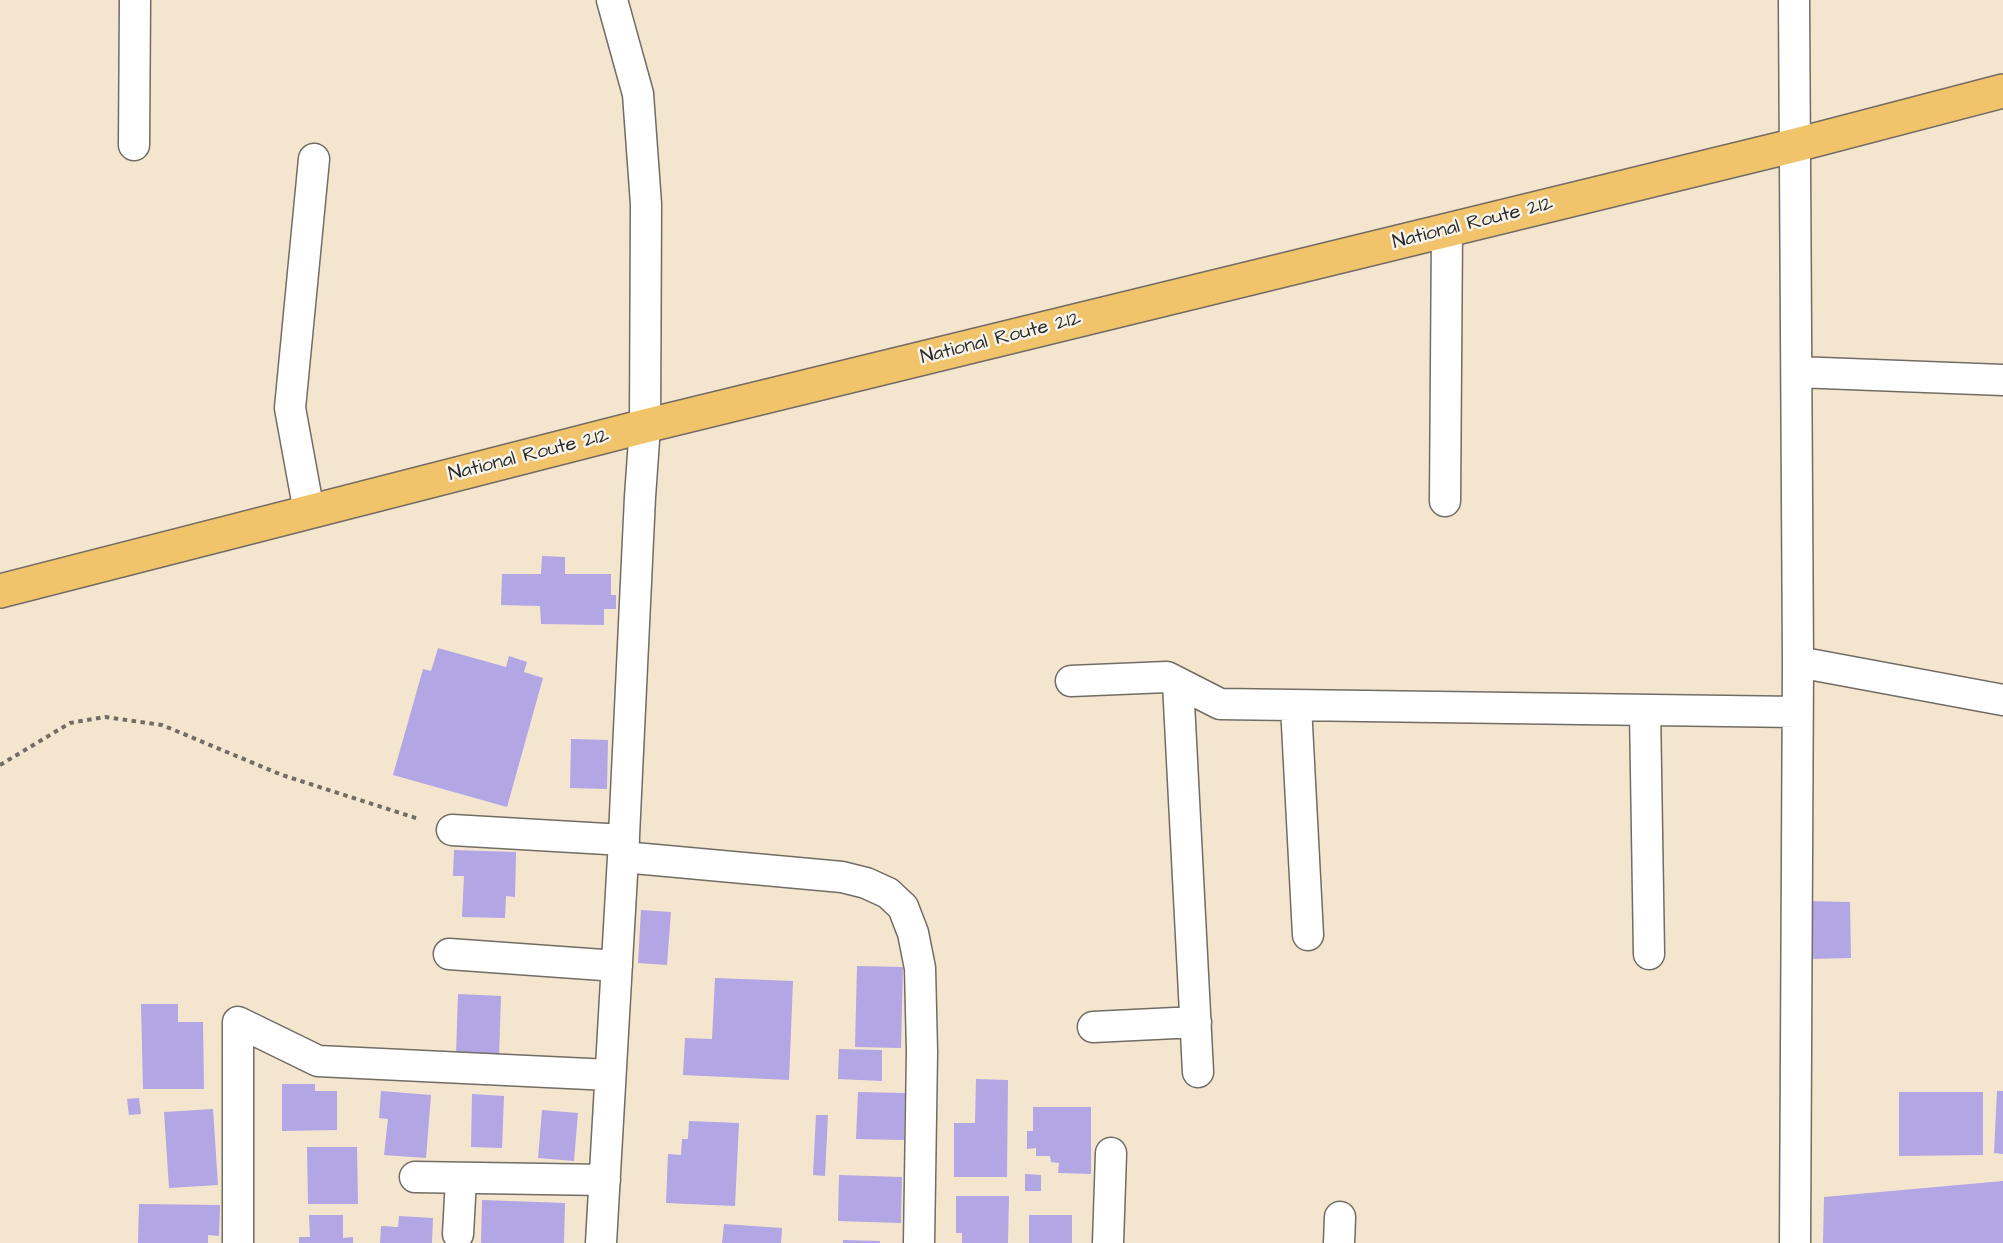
<!DOCTYPE html>
<style>
body{margin:0}
canvas{display:block;background:#f4e5cf}
</style>
<canvas width="2003" height="1243"></canvas>
<script>
const g = document.querySelector('canvas').getContext('2d');
g.lineJoin = 'round';
function paint(path, color) {
  g.fillStyle = color;
  g.fill(path, 'evenodd');
}
function poly(rows) {
  const path = new Path2D();
  for (const r of rows) {
    path.moveTo(r[0], r[1]);
    for (let i = 2; i < r.length; i += 2) path.lineTo(r[i], r[i + 1]);
  }
  return path;
}
function strokePath(path, color, width, dash) {
  g.strokeStyle = color;
  g.lineWidth = width;
  g.lineCap = dash ? 'butt' : 'round';
  g.setLineDash(dash || []);
  g.stroke(path);
}
function write(font, color, halo, rows, align = 'center') {
  g.font = font + ' "Architects Daughter",sans-serif';
  g.lineWidth = 5;
  g.setLineDash([]);
  g.textBaseline = 'middle';
  g.strokeStyle = halo;
  g.fillStyle = color;
  for (const [text, x, y, turn = 0] of rows) {
    g.save();
    g.translate(x, y);
    g.rotate((+turn || 0) * Math.PI / 180);
    g.textAlign = isNaN(turn) ? turn : align;
    if (halo) g.strokeText(text, 0, 0);
    g.fillText(text, 0, 0);
    g.restore();
  }
}
paint(poly([
 [542,556,565,557,565,574,611,574,611,595,616,595,616,609,604,609,604,625,541,624,540,606,501,605,502,574,541,574],
 [438,648,506,667,509,656,527,662,524,672,543,678,507,807,393,775,423,669,431,671],
 [571,739,608,740,607,789,570,788],
 [454,850,516,852,515,897,506,896,505,918,462,917,464,876,453,876],
 [1805,901,1850,902,1851,958,1809,959],
 [641,910,671,912,667,965,638,963],
 [857,966,903,967,901,1048,855,1047],
 [715,978,793,981,789,1080,683,1075,685,1038,712,1039],
 [458,994,501,996,499,1057,456,1056],
 [141,1004,178,1004,178,1022,203,1022,204,1089,143,1089],
 [839,1049,882,1050,882,1081,838,1079],
 [976,1079,1008,1080,1007,1177,954,1177,954,1123,975,1123],
 [282,1084,315,1084,315,1091,337,1091,337,1130,282,1131],
 [381,1091,431,1095,426,1158,384,1155,388,1119,379,1118],
 [1997,1091,2003,1091,2003,1154,1994,1153],
 [858,1092,905,1093,904,1140,856,1139],
 [1899,1092,1983,1092,1983,1155,1899,1156],
 [472,1094,504,1096,502,1148,471,1147],
 [139,1098,141,1114,129,1115,127,1099],
 [1033,1107,1091,1107,1091,1174,1058,1173,1059,1163,1051,1162,1050,1156,1036,1156,1036,1148,1027,1149,1027,1131,1033,1131],
 [213,1109,218,1185,169,1188,164,1112],
 [542,1110,578,1113,574,1161,538,1158],
 [816,1115,828,1115,825,1176,813,1175],
 [689,1121,739,1123,735,1206,666,1203,668,1154,681,1155,682,1139,688,1139],
 [307,1147,357,1147,358,1204,308,1204],
 [1025,1174,1041,1175,1041,1191,1025,1191],
 [839,1175,902,1177,901,1223,838,1221],
 [2003,1181,2003,1243,1823,1243,1824,1197],
 [956,1196,1009,1196,1008,1243,962,1243,962,1233,956,1233],
 [482,1200,565,1203,564,1243,481,1243],
 [139,1204,220,1205,219,1236,208,1235,208,1243,138,1243],
 [309,1215,343,1215,343,1238,353,1237,353,1243,299,1243,299,1237,310,1237],
 [1029,1215,1072,1215,1072,1243,1029,1243],
 [399,1216,433,1218,432,1243,380,1243,381,1226,398,1227],
 [724,1224,782,1228,781,1243,722,1243],
 [843,1240,880,1241,880,1243,843,1243]
]), '#b2a6e5');
const street = poly([
 [1794,0,1798,662,1795,1243],
 [134,145,135,0],
 [1797,372,2003,380],
 [1445,501,1447,230],
 [309,512,290,408,314,159],
 [1798,662,2003,700],
 [1071,681,1167,677,1220,704,1797,712],
 [1178,683,1198,1072],
 [1296,706,1308,935],
 [1645,710,1649,954],
 [452,830,624,840],
 [623,857,842,877,866,883,888,893,903,907,913,933,920,968,922,1052,919,1243],
 [449,954,617,966],
 [1093,1027,1196,1022],
 [415,1177,605,1180],
 [458,1234,461,1179],
 [238,1243,238,1022,318,1061,610,1075],
 [601,1243,623,857,640,497,645,426,646,204,638,94,612,0],
 [1108,1243,1111,1153],
 [1339,1243,1340,1217]
]);
const highway = poly([
 [0,591,645,426,1796,145,2003,91]
]);
strokePath(street, '#716c64', 33);
strokePath(highway, '#716c64', 36);
strokePath(poly([
 [0,765,70,723,105,717,162,725,282,775,419,819]
]), '#716c64', 4, [4.5, 4.5]);
strokePath(street, '#fff', 30);
strokePath(highway, '#f1c36a', 33);
write('20px', '#2b2b2b', '#f7f3e8', [
 ["National Route 212",1473,224,-14],
 ["National Route 212",1001,339,-14],
 ["National Route 212",529,456,-14]
]);
</script>
